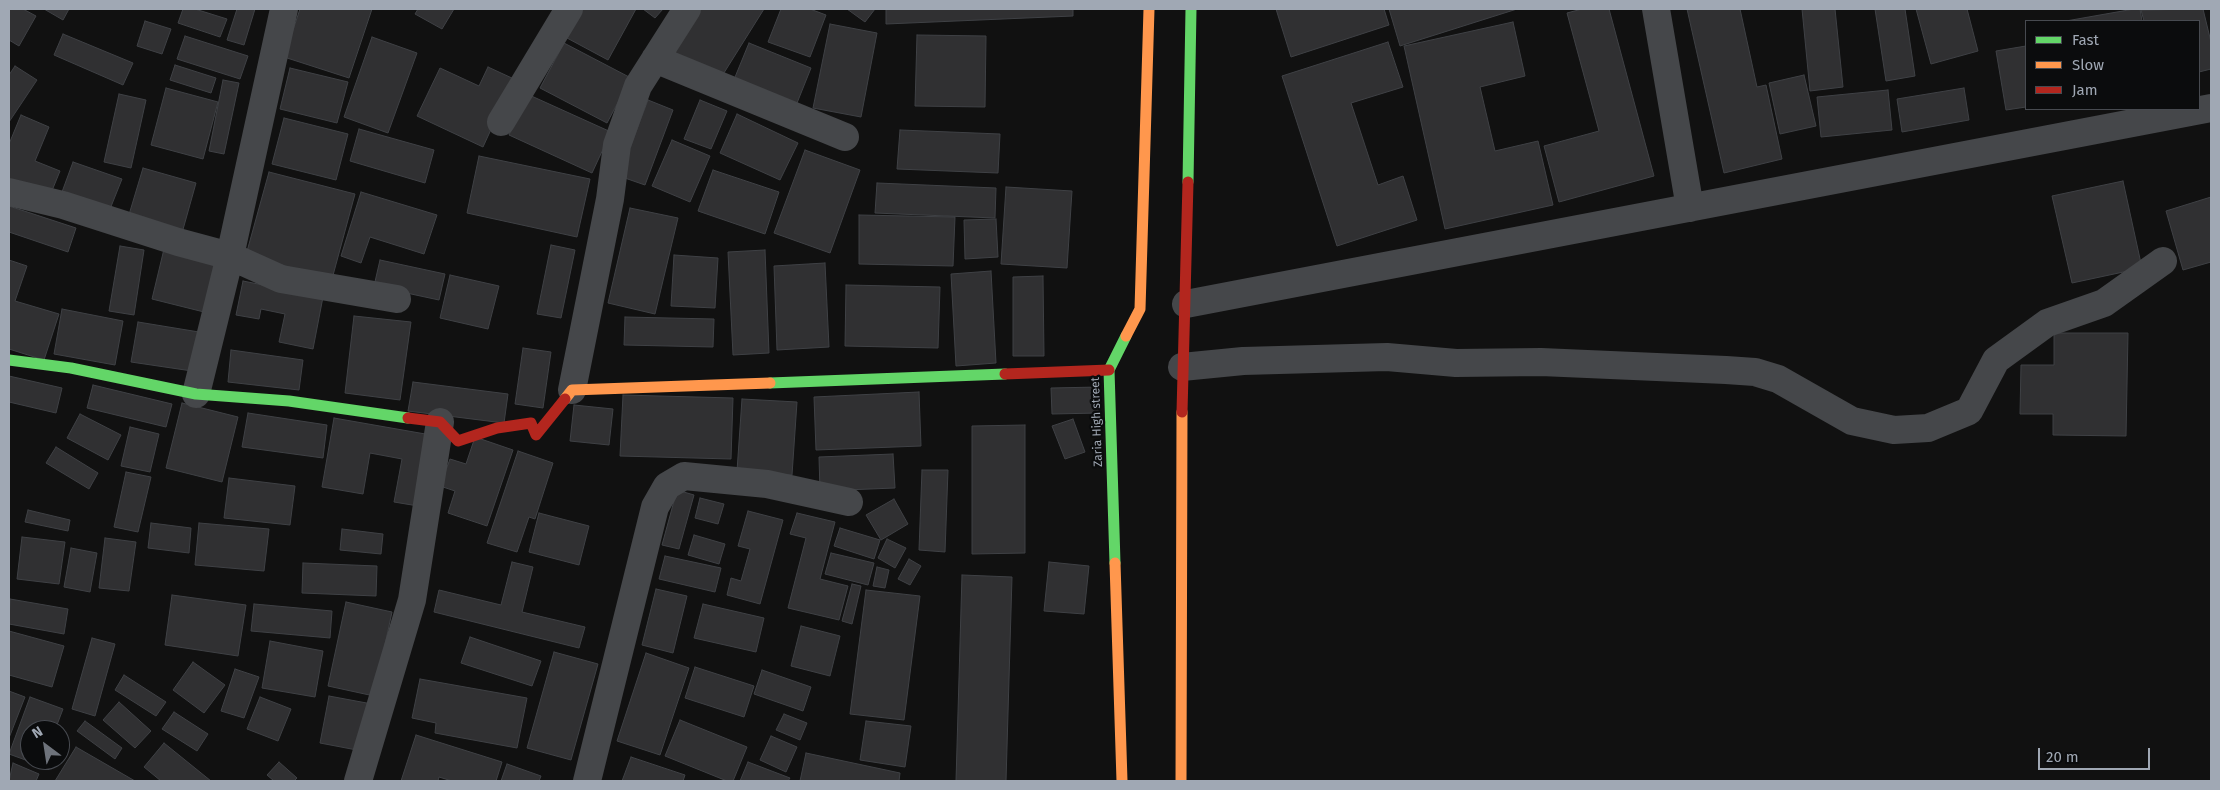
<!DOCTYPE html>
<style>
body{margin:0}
#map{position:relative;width:2220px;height:790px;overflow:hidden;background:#111;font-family:"Fira Sans",sans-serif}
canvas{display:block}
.frame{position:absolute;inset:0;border:10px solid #a0a8b4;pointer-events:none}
.legend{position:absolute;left:2025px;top:20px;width:175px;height:90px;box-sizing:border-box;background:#0b0c0d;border:1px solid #474a50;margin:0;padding:6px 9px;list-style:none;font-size:15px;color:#a0a8b4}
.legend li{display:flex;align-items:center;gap:10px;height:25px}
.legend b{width:25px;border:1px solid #474a50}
.north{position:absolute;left:20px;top:720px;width:50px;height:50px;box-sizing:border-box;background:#0b0c0d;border:1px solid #474a50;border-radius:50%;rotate:329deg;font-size:14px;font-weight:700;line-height:20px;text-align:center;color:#a0a8b4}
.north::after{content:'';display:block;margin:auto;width:18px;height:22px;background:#6e737b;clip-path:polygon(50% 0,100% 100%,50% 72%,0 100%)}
.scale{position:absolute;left:2038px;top:748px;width:112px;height:22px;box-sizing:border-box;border:2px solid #a0a8b4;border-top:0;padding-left:6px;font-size:15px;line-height:18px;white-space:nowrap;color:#a0a8b4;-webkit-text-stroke:4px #0b0c0d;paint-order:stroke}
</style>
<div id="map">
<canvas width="2220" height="790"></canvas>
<div class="frame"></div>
<ul class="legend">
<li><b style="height:6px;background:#63d668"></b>Fast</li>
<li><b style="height:6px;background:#ff974d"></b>Slow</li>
<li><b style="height:6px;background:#b3261e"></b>Jam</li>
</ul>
<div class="north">N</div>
<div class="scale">20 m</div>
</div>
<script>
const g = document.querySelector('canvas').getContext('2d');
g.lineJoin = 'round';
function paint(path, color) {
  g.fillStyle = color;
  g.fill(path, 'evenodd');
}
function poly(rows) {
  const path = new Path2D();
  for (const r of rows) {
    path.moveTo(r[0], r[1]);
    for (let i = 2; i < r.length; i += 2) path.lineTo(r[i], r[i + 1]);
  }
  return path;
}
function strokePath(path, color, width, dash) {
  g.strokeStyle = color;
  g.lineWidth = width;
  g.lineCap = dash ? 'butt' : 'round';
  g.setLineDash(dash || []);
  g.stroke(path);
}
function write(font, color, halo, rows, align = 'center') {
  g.font = font + ' "Fira Sans",sans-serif';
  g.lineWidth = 4.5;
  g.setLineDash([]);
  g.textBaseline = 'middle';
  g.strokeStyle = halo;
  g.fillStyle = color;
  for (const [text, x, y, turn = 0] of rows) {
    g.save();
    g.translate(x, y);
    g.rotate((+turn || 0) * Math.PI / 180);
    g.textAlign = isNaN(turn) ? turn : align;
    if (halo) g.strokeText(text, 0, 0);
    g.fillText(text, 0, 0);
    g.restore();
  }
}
const building = poly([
 [9,9,23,9,36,16,19,46,9,40,9,9],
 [44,9,69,9,63,20,44,9],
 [183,9,195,9,227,19,220,37,178,23,183,9],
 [237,9,255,9,244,45,227,40,237,9],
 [300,9,372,9,349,78,284,57,300,9],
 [418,9,454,9,442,29,415,14,418,9],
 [583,9,636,9,608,60,567,38,583,9],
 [643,9,663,9,655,18,643,9],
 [696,9,764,9,717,84,668,53,696,9],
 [781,9,810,9,826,15,810,57,768,42,781,9],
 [847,9,875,9,865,22,847,9],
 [886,9,1073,9,1073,16,886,24,886,9],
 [1276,9,1384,9,1389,25,1291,57,1276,9],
 [1389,9,1517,9,1400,46,1389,9],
 [1582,9,1609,9,1654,176,1559,202,1544,146,1599,131,1567,13,1582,9],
 [1687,9,1740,9,1757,87,1766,85,1782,159,1724,173,1687,9],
 [1802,9,1835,9,1843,87,1810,91,1802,9],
 [1875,9,1905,9,1915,76,1886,81,1875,9],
 [1916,9,1967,9,1978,51,1931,64,1916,9],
 [2134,9,2140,9,2142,21,2066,21,2134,9],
 [2203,9,2211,42,2211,69,2199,72,2199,21,2144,21,2141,10,2203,9],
 [145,21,171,29,162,54,137,46,145,21],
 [1513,22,1525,76,1480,87,1495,151,1538,141,1553,205,1445,229,1404,46,1513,22],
 [830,24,877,33,861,117,813,108,830,24],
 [63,34,133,63,123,85,54,55,63,34],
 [917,35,986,36,985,107,915,106,917,35],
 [185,36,248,56,240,79,177,59,185,36],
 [372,37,417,53,388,133,344,117,372,37],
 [1388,42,1403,87,1351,103,1378,185,1403,176,1417,220,1337,246,1282,76,1388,42],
 [564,43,631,78,607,123,540,88,564,43],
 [749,43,811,68,795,108,733,82,749,43],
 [2026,46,2026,107,2006,110,1996,51,2026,46],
 [175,65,216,78,211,93,170,80,175,65],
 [15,66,37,80,9,122,9,75,15,66],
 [488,67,514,79,483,147,417,116,440,68,479,86,488,67],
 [290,68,348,82,337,123,280,109,290,68],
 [1804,75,1816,126,1780,134,1769,83,1804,75],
 [223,80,239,83,224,154,209,151,223,80],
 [166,88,218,102,203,159,151,145,166,88],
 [1964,88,1969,120,1902,132,1897,99,1964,88],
 [1888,90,1892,130,1821,137,1817,97,1888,90],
 [119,94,146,100,131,168,104,162,119,94],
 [527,94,611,132,592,173,509,135,527,94],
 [648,100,673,110,645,185,619,176,648,100],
 [700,100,727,111,711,149,684,139,700,100],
 [737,114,798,143,780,180,720,153,737,114],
 [21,115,49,127,35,161,60,171,49,198,9,181,9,144,21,115],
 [284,118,348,134,336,180,272,164,284,118],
 [359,129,434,150,425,183,350,161,359,129],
 [900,130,1000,134,998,173,897,169,900,130],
 [672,140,710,156,690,202,652,186,672,140],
 [805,150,860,170,830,253,774,233,805,150],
 [479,156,590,179,577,237,467,213,479,156],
 [73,162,122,179,110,209,62,192,73,162],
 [143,168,196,183,182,233,128,218,143,168],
 [713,170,779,192,765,234,698,211,713,170],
 [269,172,355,194,332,279,246,255,269,172],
 [2123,181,2142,268,2072,283,2052,196,2123,181],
 [877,183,996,188,995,218,875,213,877,183],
 [1006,187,1072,191,1067,268,1001,264,1006,187],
 [361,192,437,215,424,254,370,237,361,263,341,256,361,192],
 [2211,197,2211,262,2183,270,2166,211,2211,197],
 [9,206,76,228,68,252,9,232,9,206],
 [630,208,678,218,655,314,608,303,630,208],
 [859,215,955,217,953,266,859,264,859,215],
 [996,219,998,257,965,259,964,220,996,219],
 [551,245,575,250,561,318,537,314,551,245],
 [120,246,144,250,134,315,109,311,120,246],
 [164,249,217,261,204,312,152,299,164,249],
 [765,250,769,353,733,355,728,252,765,250],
 [674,255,718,258,715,308,671,306,674,255],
 [9,260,27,266,15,301,59,314,44,360,9,349,9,260],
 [380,260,445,274,439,300,374,286,380,260],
 [825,263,829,347,777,350,774,266,825,263],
 [991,271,996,363,956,366,951,274,991,271],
 [450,275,499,286,488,329,440,318,450,275],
 [1043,276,1044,356,1013,356,1013,277,1043,276],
 [243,281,323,297,313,349,279,342,285,314,261,309,259,319,236,315,243,281],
 [846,285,940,287,938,348,845,346,846,285],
 [62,309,123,321,115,365,54,354,62,309],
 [354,316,411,322,400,400,345,393,354,316],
 [625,317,714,319,713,347,624,345,625,317],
 [138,322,199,332,192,371,131,362,138,322],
 [2054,333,2128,333,2126,436,2053,435,2053,414,2020,414,2021,365,2054,365,2054,333],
 [523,348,551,352,543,408,515,404,523,348],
 [231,350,303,360,299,390,228,382,231,350],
 [9,376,62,388,56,413,9,402,9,376],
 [413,382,508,394,504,423,408,411,413,382],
 [93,385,172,404,166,427,87,408,93,385],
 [1099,387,1099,413,1052,414,1051,388,1099,387],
 [919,392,921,446,816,450,814,397,919,392],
 [623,395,733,398,731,459,620,456,623,395],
 [742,399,797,402,792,475,737,471,742,399],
 [182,403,238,417,222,482,166,468,182,403],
 [574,405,613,409,609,445,570,441,574,405],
 [248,413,327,425,323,458,242,447,248,413],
 [80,414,121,435,108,460,67,438,80,414],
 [334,418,431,435,418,506,394,502,402,459,370,453,363,494,322,487,334,418],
 [1073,419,1085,452,1065,459,1052,426,1073,419],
 [1025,425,1025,553,972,554,972,426,1025,425],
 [130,427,159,434,150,472,121,466,130,427],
 [475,437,513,450,487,526,448,513,455,491,440,486,450,459,466,464,475,437],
 [56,447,98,473,89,489,46,463,56,447],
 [518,451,553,463,535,519,529,517,517,552,487,543,518,451],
 [893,454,895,488,820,491,819,457,893,454],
 [922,470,948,470,945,552,919,550,922,470],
 [126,472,151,477,138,532,114,527,126,472],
 [229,478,295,486,290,525,224,518,229,478],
 [677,490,694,495,679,549,662,545,677,490],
 [700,498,724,504,718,524,695,518,700,498],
 [894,499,908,524,881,540,866,515,894,499],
 [28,510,70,520,68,531,25,522,28,510],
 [748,511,783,520,760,604,727,595,731,578,741,581,750,549,738,546,748,511],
 [539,513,589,526,579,565,529,552,539,513],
 [797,513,835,522,820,579,848,586,839,620,788,608,806,538,790,534,797,513],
 [151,523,191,528,189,553,148,548,151,523],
 [199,523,269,529,264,571,195,565,199,523],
 [840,528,880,540,874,559,834,546,840,528],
 [342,529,383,534,381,554,340,550,342,529],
 [694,535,725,544,719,564,688,555,694,535],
 [22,537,65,542,59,584,17,579,22,537],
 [105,538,136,542,129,591,99,588,105,538],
 [887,539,906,548,895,568,878,558,887,539],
 [71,548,97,553,90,592,64,587,71,548],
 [831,553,874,563,868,585,825,574,831,553],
 [665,556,721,568,715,592,659,579,665,556],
 [909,559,921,566,910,585,898,579,909,559],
 [512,562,533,567,522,612,585,627,579,648,434,612,439,590,501,605,512,562],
 [1049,562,1089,566,1084,614,1044,611,1049,562],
 [303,563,377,566,376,596,302,593,303,563],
 [877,567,889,570,885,588,873,586,877,567],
 [962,575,1012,577,1006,781,956,781,962,575],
 [852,584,861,586,852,624,842,621,852,584],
 [656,589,687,596,673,653,642,645,656,589],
 [866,590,920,596,904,720,850,714,866,590],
 [172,595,246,605,238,656,165,645,172,595],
 [10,599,68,609,64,634,9,624,10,599],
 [346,602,392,612,374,696,328,686,346,602],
 [254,604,332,611,330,638,251,631,254,604],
 [703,604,764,618,756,652,694,638,703,604],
 [801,626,840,636,830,676,791,666,801,626],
 [9,631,64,646,52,687,9,675,9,631],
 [470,637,541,661,532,686,461,663,470,637],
 [92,638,115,644,95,716,72,709,92,638],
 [270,641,323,651,315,697,262,688,270,641],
 [554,652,598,664,571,760,527,748,554,652],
 [646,653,689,668,660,755,617,741,646,653],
 [193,662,225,685,204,713,173,690,193,662],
 [695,667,754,686,744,717,685,698,695,667],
 [235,669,259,677,244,718,221,711,235,669],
 [762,670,811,687,803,711,754,694,762,670],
 [124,675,166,702,156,716,115,690,124,675],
 [420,679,527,698,517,748,435,733,436,723,412,718,420,679],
 [9,691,25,697,9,738,9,691],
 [329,696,372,704,362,751,320,743,329,696],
 [30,697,63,709,55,730,30,730,30,760,44,760,42,766,9,754,30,697],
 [260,697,291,709,278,741,247,729,260,697],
 [119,702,151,731,135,748,103,720,119,702],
 [174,712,208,734,197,751,162,729,174,712],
 [784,714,807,723,800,740,776,730,784,714],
 [680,720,747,747,733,781,727,781,665,756,680,720],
 [85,721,122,748,115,759,77,731,85,721],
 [866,721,911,726,905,767,860,760,866,721],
 [416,735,502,762,496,781,452,781,439,777,438,781,401,781,416,735],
 [771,736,797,747,786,772,760,760,771,736],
 [164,743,211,781,161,781,144,767,164,743],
 [76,747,135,781,55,781,76,747],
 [806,753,900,773,899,781,800,781,806,753],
 [631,757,685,775,683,781,622,781,631,757],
 [279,762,297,778,294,781,274,781,267,775,279,762],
 [748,762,790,778,788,781,740,781,748,762],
 [13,763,39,774,36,781,9,781,13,763],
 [507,764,541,776,539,781,501,781,507,764]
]);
paint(building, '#303032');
strokePath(building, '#3f4145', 1);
strokePath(poly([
 [1656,9,1690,208],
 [655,59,845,137],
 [501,122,569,9],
 [9,192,63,205,178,242,230,256,281,279,397,299],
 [1186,304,2211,108],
 [1182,367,1243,361,1387,357,1456,363,1541,362,1726,370,1755,372,1778,379,1852,421,1894,430,1928,428,1969,411,1996,360,2047,323,2104,303,2163,261],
 [572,390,610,199,617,145,638,86,687,9],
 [196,394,230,256,284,9],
 [358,781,412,600,440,422],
 [587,781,655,507,667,486,684,476,767,484,849,502]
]), '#45474a', 28);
strokePath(poly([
 [1188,182,1191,9],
 [9,360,71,368,196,394,289,401,408,418],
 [770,383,1005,374],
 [1115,563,1109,370,1126,336]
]), '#63d668', 11);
strokePath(poly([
 [1126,336,1140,309,1149,9],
 [565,399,572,390,770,383],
 [1115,563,1122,781],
 [1181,781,1182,412]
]), '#ff974d', 11);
strokePath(poly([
 [1005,374,1109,370],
 [1182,412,1188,182],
 [408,418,440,422,458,441,497,428,531,423,536,435,565,399]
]), '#b3261e', 11);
write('12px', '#a0a8b4', '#0b0c0d', [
 ["Zaria High street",1097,422,-92]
]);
</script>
